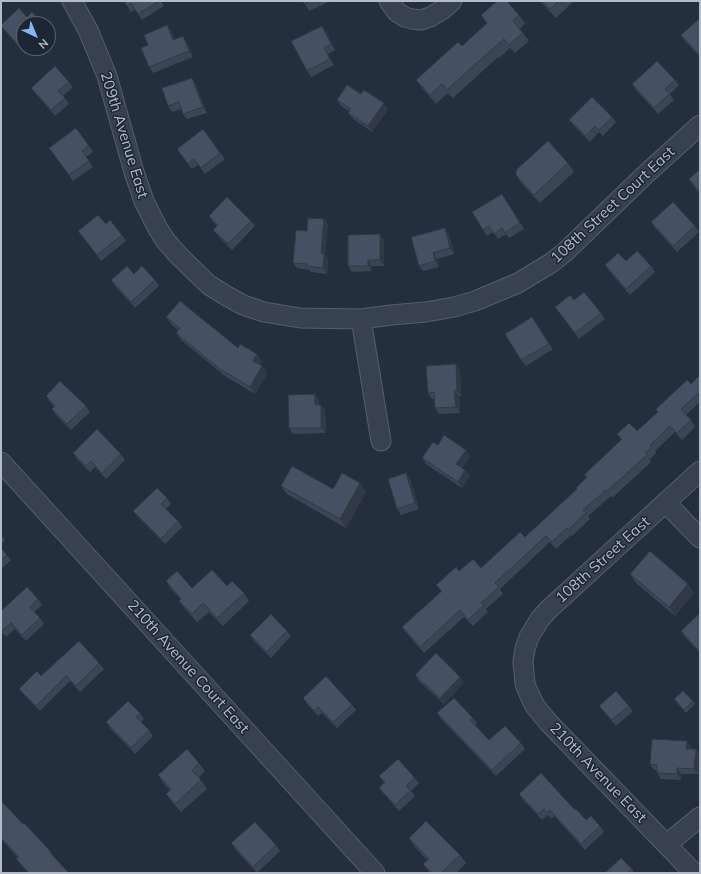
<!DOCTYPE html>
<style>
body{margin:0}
#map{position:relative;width:701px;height:874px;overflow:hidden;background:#242f3e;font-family:Mulish,sans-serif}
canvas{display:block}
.frame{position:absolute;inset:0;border:2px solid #b4bcc9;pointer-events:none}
.north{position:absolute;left:16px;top:16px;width:40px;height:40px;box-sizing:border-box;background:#1d2633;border:1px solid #59626f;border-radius:50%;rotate:136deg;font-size:11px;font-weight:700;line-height:16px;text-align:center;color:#b4bcc9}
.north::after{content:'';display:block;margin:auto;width:14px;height:18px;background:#8ab4f8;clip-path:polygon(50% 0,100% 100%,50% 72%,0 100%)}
</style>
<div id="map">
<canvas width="701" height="874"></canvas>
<div class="frame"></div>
<div class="north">N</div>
</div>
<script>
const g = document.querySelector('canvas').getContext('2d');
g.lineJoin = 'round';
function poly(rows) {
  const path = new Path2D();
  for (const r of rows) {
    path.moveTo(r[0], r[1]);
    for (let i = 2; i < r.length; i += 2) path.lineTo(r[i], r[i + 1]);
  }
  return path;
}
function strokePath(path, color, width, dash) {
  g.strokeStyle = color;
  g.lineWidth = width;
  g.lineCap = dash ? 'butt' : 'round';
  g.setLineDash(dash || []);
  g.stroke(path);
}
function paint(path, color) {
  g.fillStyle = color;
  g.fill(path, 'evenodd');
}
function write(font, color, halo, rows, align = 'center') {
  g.font = font + ' Mulish,sans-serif';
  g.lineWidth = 3;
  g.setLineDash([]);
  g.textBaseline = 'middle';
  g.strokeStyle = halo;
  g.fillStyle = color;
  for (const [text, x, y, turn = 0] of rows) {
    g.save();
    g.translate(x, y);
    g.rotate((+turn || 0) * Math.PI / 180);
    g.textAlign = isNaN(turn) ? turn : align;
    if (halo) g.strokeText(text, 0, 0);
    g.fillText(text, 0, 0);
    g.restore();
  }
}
const street = poly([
 [72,1,88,30,107,76,134,172,144,201,157,227,165,240,179,256,209,285,225,295,243,305,264,312,300,318,361,319,391,315,426,312,454,307,475,301,518,283,551,263,565,252,647,173,700,125],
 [389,1,397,12,405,17,412,19,421,20,430,17,442,10,452,1],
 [361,319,381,441],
 [1,462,375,873],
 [666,503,700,538],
 [667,844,700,817],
 [694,873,548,722,535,706,530,696,525,684,523,661,525,649,529,637,540,619,548,610,700,471]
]);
strokePath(street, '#565f6c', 21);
strokePath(street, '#38414e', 19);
paint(poly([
 [124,1,161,1,164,6,142,20,135,9,131,12],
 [303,1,331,1,309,11],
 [540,1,574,1,556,18],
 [481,15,519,15,525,23,520,29,529,41,515,53,510,48,499,58,498,57,453,98,448,93,436,104,422,88,416,80,462,46,487,23],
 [27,17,24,24,24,48,31,48,25,54,5,31,1,26],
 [700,18,700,57,685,41,681,35],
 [167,25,171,31,175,40,187,42,193,57,153,73,149,67,148,45],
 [326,31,335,50,328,54,334,65,311,77,307,71],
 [192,78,196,84,207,113,187,119,183,114,182,109,172,112,168,106],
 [675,80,679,85,670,94,674,100,658,114,636,90,632,84],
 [69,82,73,87,63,96,69,104,55,116,35,93,31,88],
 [337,100,388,109,372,132,352,118,348,113,349,111,341,106],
 [612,117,616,122,603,136,599,132,590,142,574,126,569,120],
 [76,128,93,152,86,157,93,167,73,181,49,148],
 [203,129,225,159,205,174,198,165,192,169,177,149],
 [568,163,574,172,540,203,522,184,516,175],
 [700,169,700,194,695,188,689,179],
 [502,194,524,229,509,238,506,234,498,239,493,232,487,236,483,230],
 [209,216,251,221,255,226,232,250,218,236,213,230,217,226,213,222],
 [324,219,328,225,325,255,328,260,327,274,311,272,309,270,297,268,293,263,307,231],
 [651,222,695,226,699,232,677,252,655,228],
 [106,224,122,235,126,241,101,261,78,231],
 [380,234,384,240,384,266,372,266,372,271,352,272,348,266],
 [449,234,454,254,437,259,439,267,423,271,419,266],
 [626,261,651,266,655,272,630,295,609,271,605,265],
 [134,274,155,280,159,286,135,308,115,286,111,280],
 [555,307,601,313,605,319,579,339],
 [166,317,238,348,257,354,262,362,260,365,262,366,267,374,255,394,225,376,181,340,176,333,178,330,172,325],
 [536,323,553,349,526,366,521,360],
 [460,370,461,396,459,396,460,413,439,414,435,408,434,399,432,399,428,393],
 [700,375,700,402,686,415,691,420,695,427,682,440,675,432,655,451,656,453,650,459,651,462,612,498,611,496,588,516,590,519,572,536,571,535,556,549,550,542,500,589,503,594,486,609,488,612,473,626,464,617,424,653,407,634,402,627,441,591,436,585,459,571,481,568,525,537,577,489,587,478,584,475,621,440,617,434,637,431,658,412,656,409,691,384],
 [315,394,319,400,319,405,325,410,326,433,293,434,289,428],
 [46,396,86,406,90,412,71,430,56,415,52,409,54,407,50,402],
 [438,445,466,450,470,456,462,468,465,470,470,476,462,488,426,464,422,458],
 [73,453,121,454,125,460,106,479,95,467,90,472,77,459],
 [410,479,419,509,401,515,397,509],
 [281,486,366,492,346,528,287,494],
 [167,498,171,504,166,509,178,521,182,527,165,544,138,517,133,511],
 [1,534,5,540,1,544],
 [1,548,11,560,1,569],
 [630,574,688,584,694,593,675,616,636,583],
 [166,581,192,588,227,586,244,593,249,601,223,626,209,612,197,622,185,609,179,601,181,599,171,589],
 [38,599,42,605,34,612,40,618,44,624,26,641,15,629,6,637,1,631,1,611],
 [700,613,700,653,685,637,681,631],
 [287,631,291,636,271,658,254,641,250,635],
 [99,663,104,669,80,692,70,681,40,711,24,695,19,689,41,676],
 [415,675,464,682,444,704,419,681],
 [303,698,352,705,356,710,337,728,322,713,318,716,307,704],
 [674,699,693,701,695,704,686,713],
 [599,706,629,706,633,711,616,726,603,711],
 [140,713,144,719,141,722,149,730,153,736,135,754,110,728,106,722],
 [437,713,473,718,477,723,475,725,489,740,521,743,525,749,496,776,441,719],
 [691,746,691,749,696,749,700,755,699,774,681,774,681,780,661,779,657,773,657,770,654,770,650,764],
 [199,763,205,771,199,777,207,789,181,812,172,802,166,794,170,790,164,784,158,775],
 [379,776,415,778,419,783,411,791,415,796,399,811,383,793,379,788,384,783],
 [519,794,575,810,586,820,600,826,604,832,585,850,554,816,552,819,548,815,542,820,523,800],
 [1,801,51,852,55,858,69,873,28,873,21,865,16,859,18,858,2,840,1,841],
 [409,838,460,855,466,863,456,873,430,873,423,864,427,860,415,847],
 [231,843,276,845,280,851,257,873,235,849],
 [632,869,634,873,605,873]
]), '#3b4654');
paint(poly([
 [167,25,171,31,178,46,173,40],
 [322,26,326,31,335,50,331,44],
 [183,36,187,42,193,57,189,51],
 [324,48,328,54,334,65,330,59],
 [192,78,196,84,207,113,203,107],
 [384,103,388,109,372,132,368,126],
 [324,219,328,225,325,255,328,260,327,274,323,268,321,253],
 [445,228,449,234,454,254,450,248],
 [380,234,384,240,384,266,380,260],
 [433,253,437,259,439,267,435,261],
 [368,260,372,266,372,271,368,266],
 [532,317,536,323,553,349,549,344],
 [257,354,262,362,258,369,253,361],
 [456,364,460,370,461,396,457,390],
 [262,366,267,374,255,394,250,387],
 [454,391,459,396,460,413,456,407],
 [315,394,319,400,319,411,315,405],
 [321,405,325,410,326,433,321,428],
 [466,450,470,456,460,470,456,464],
 [465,470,470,476,462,488,458,482],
 [406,473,410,479,419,509,415,503],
 [360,483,366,492,346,528,340,519],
 [688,584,694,593,675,616,669,607],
 [460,677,464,682,444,704,440,698],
 [687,741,691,746,690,754,686,749],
 [696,749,700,755,699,774,694,769],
 [677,768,681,774,681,780,677,774]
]), '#303945');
const building = poly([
 [124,1,159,1,138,14,131,3,127,6,124,1],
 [303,1,310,1,304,4,303,1],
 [497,1,507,1,519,15,513,21,523,33,509,45,504,39,493,49,492,49,447,90,442,84,430,95,416,80,458,42,462,46,487,23,481,15,497,1],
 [542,1,559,1,550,9,542,1],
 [19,8,27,17,32,12,43,24,24,24,24,45,21,48,1,26,1,25,19,8],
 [700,18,700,56,681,35,700,18],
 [167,25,173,40,183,36,189,51,149,67,141,48,148,45,144,35,167,25],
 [322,26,331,44,324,48,330,59,307,71,291,41,322,26],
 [657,61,675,80,665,89,670,94,654,108,632,84,657,61],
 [55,66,69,82,58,91,65,98,51,110,31,88,55,66],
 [192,78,203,107,183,114,179,102,168,106,162,88,192,78],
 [347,85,361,94,364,90,384,103,368,126,348,113,351,109,337,100,347,85],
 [592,97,612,117,599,130,595,126,586,136,569,120,592,97],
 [76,128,89,146,82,151,89,161,69,175,49,148,76,128],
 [203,129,220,153,201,168,194,159,188,164,177,149,203,129],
 [548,141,568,163,534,195,516,175,516,170,548,141],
 [700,169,700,192,689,179,700,169],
 [502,194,520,223,505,233,502,228,494,234,489,226,483,230,472,212,502,194],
 [227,197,251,221,228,244,213,230,218,225,209,216,227,197],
 [673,202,695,226,673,246,651,222,673,202],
 [98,215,106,224,110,220,122,235,97,255,78,231,98,215],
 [308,218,324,219,321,253,324,254,323,268,307,266,307,264,293,263,296,230,307,231,308,218],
 [445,228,450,248,433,253,435,261,419,266,411,237,445,228],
 [380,234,380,260,368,260,368,266,348,266,348,235,380,234],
 [637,251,651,266,626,289,605,265,618,253,626,261,637,251],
 [127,266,134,274,142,266,155,280,131,302,111,280,127,266],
 [584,292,601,313,575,333,555,307,570,295,574,300,584,292],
 [180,301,238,348,240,344,257,354,253,361,262,366,250,387,220,369,176,333,180,328,166,317,180,301],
 [532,317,549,344,521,360,505,334,532,317],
 [456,364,457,390,454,391,456,407,435,408,434,392,428,393,426,366,456,364],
 [700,375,700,392,681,409,691,420,677,433,670,426,650,445,652,447,645,453,647,455,607,491,606,490,583,510,586,513,568,530,567,528,552,542,546,536,495,583,499,587,481,603,484,605,468,620,460,610,420,647,402,627,442,591,436,585,456,567,459,571,473,559,481,568,520,532,525,537,577,489,576,488,587,477,584,475,622,439,617,434,629,423,637,431,658,412,656,409,687,380,691,384,700,375],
 [60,381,86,406,67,424,52,409,55,406,46,396,60,381],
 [315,394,315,405,321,405,321,428,289,428,288,395,315,394],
 [97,429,121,454,102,473,91,461,86,466,73,453,97,429],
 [444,435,466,450,456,464,465,470,458,482,422,458,433,442,438,445,444,435],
 [292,466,333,489,342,473,360,483,340,519,281,486,292,466],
 [406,473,415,503,397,509,388,479,406,473],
 [157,488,167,498,161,504,178,521,161,539,133,511,157,488],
 [1,548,7,555,1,560,1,548],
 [650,551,688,584,669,607,630,574,650,551],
 [212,570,227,586,232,581,244,593,217,618,203,603,192,614,179,601,181,599,166,581,177,571,192,588,212,570],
 [27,587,38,599,30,607,40,618,22,635,11,623,2,631,1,630,1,611,27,587],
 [700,613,700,652,681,631,700,613],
 [271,614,287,631,267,652,250,635,271,614],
 [79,641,99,663,76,686,66,676,36,706,19,689,37,671,41,676,79,641],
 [436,653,460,677,440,698,415,675,436,653],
 [326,676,352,705,333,722,318,707,314,711,303,698,326,676],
 [616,691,629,706,612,720,599,706,616,691],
 [683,691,693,701,684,710,674,699,683,691],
 [454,698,473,718,470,720,489,740,505,726,521,743,492,770,437,713,454,698],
 [128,701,140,713,136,717,149,730,131,748,106,722,128,701],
 [652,739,687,741,686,749,696,749,694,769,677,768,677,774,657,773,657,765,650,764,652,739],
 [187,749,199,763,192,770,201,780,175,804,166,794,171,789,158,775,187,749],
 [398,759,415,778,406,786,411,790,395,805,379,788,385,782,379,776,398,759],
 [541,773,575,810,576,809,586,820,591,816,600,826,581,844,550,810,548,813,544,809,538,814,519,794,541,773],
 [1,801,23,824,24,823,51,852,50,853,69,873,29,873,16,859,19,857,1,838,1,801],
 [426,821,460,855,441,873,432,873,423,864,429,859,409,838,426,821],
 [255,822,276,845,253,867,231,843,255,822],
 [621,858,632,869,628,872,628,873,605,873,621,858]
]);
paint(building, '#455162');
strokePath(building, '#303945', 1);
write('15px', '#b4bcc9', '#1d2633', [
 ["209th Avenue East",124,135,73],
 ["108th Street Court East",613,205,-43],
 ["108th Street East",603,560,-42],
 ["210th Avenue Court East",188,667,48],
 ["210th Avenue East",598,773,46]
]);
</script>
